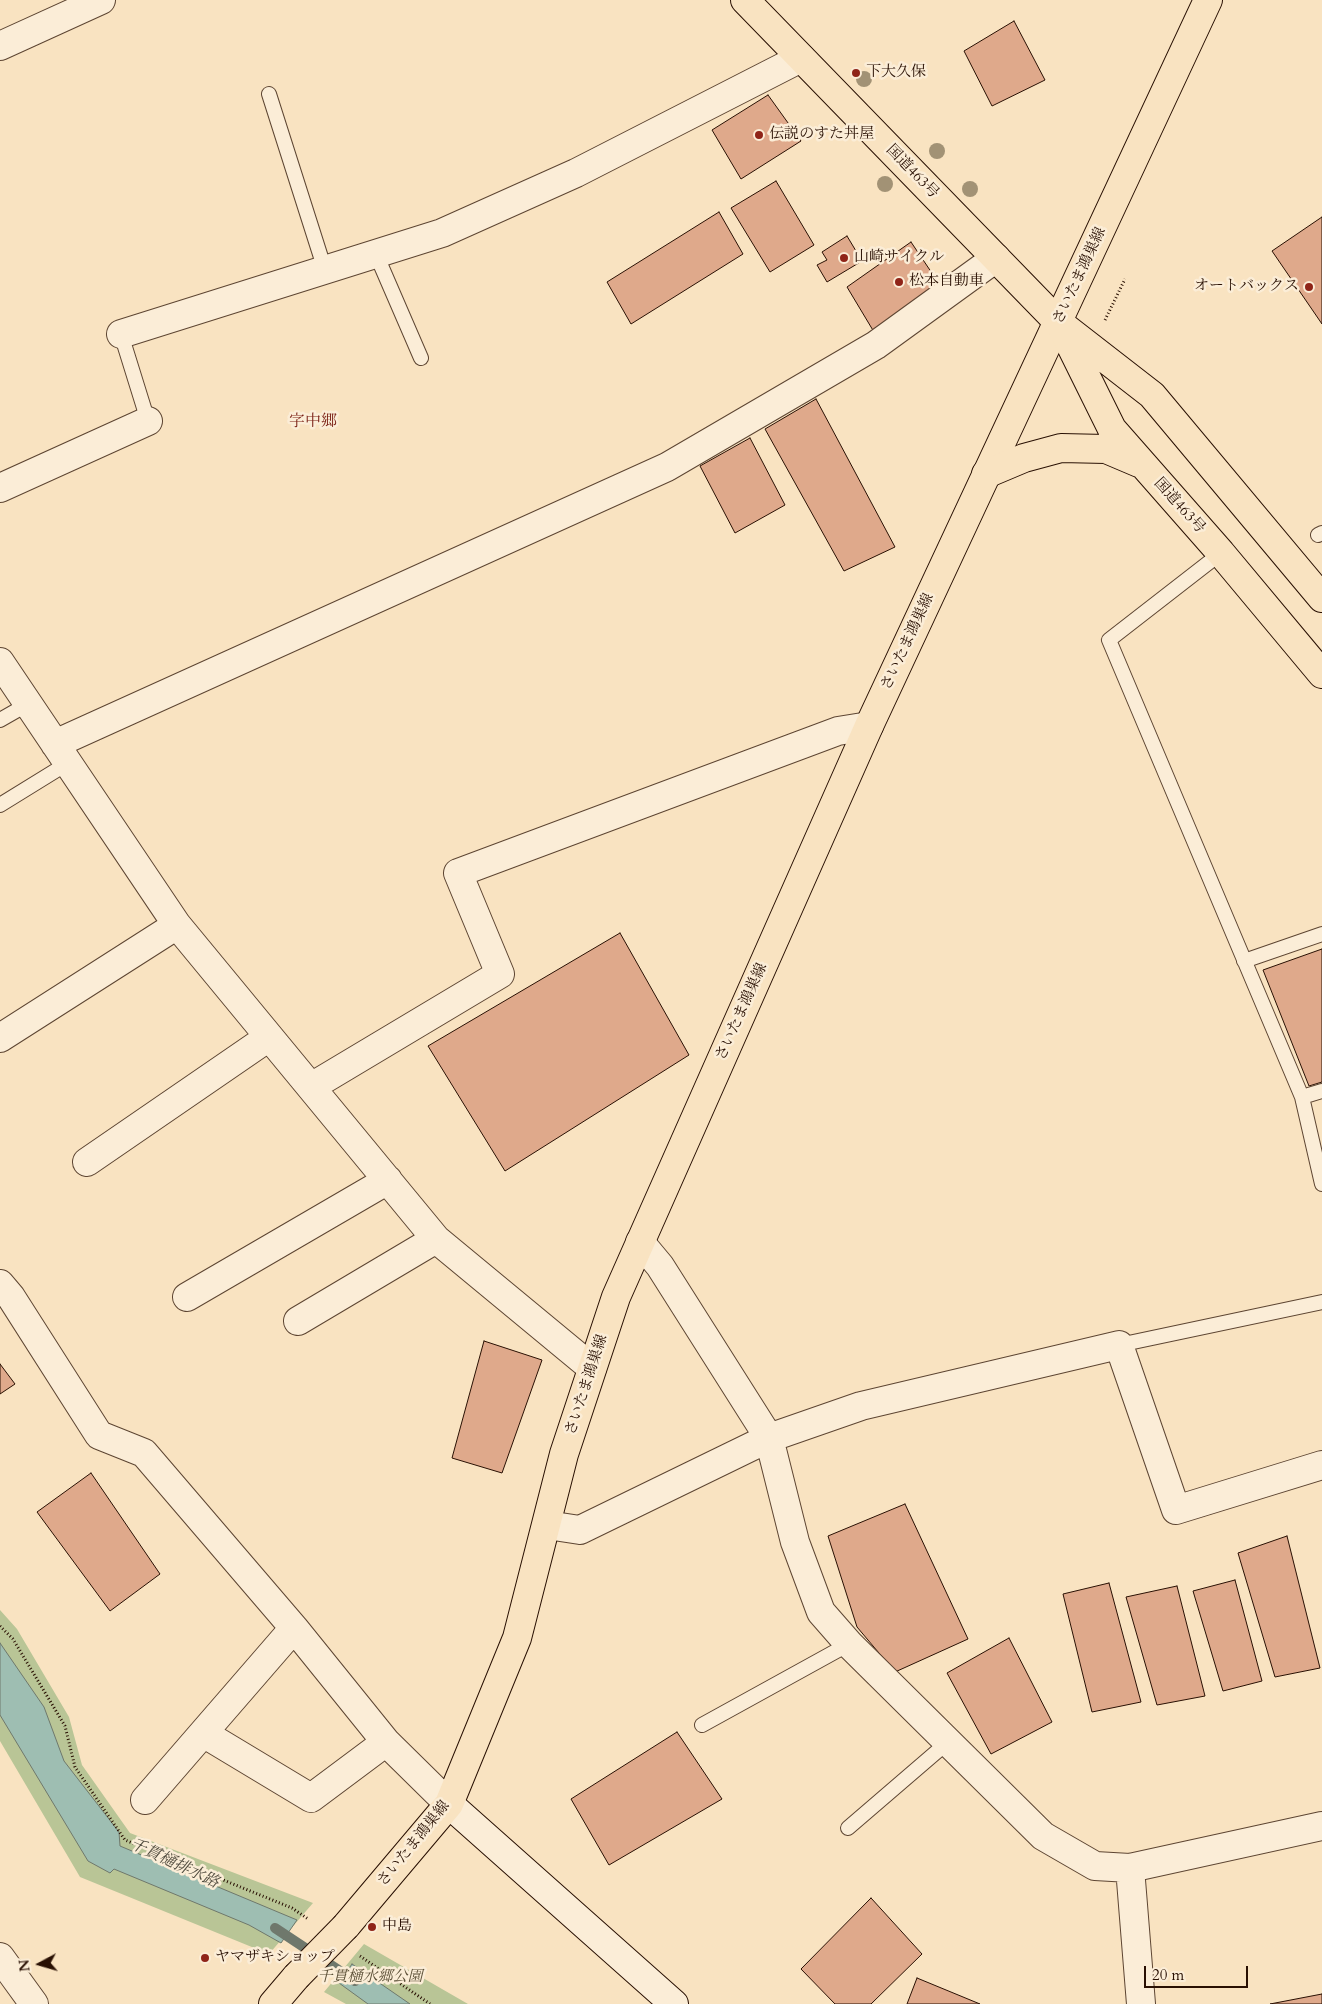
<!DOCTYPE html>
<meta charset="utf-8">
<style>
body{margin:0}
#map{position:relative;width:1322px;height:2004px;overflow:hidden;background:#f9e3c1;font-family:Cardo,serif}
canvas{display:block}
.north{position:absolute;left:15px;top:1939px;width:50px;height:50px;-webkit-text-stroke:4px #fbedd7;paint-order:stroke;rotate:264deg;font-size:14px;font-weight:700;line-height:20px;text-align:center;color:#291003}
.north::after{content:'';display:block;margin:auto;width:18px;height:22px;background:#291003;clip-path:polygon(50% 0,100% 100%,50% 72%,0 100%)}
.scale{position:absolute;left:1144px;top:1966px;width:104px;height:22px;box-sizing:border-box;border:2px solid #291003;border-top:0;padding-left:6px;font-size:15px;line-height:18px;white-space:nowrap;color:#291003;-webkit-text-stroke:4px #fbedd7;paint-order:stroke}
</style>
<div id="map">
<canvas width="1322" height="2004"></canvas>
<div class="north">N</div>
<div class="scale">20 m</div>
</div>
<script>
const g = document.querySelector('canvas').getContext('2d');
g.lineJoin = 'round';
function paint(path, color) {
  g.fillStyle = color;
  g.fill(path, 'evenodd');
}
function poly(rows) {
  const path = new Path2D();
  for (const r of rows) {
    path.moveTo(r[0], r[1]);
    for (let i = 2; i < r.length; i += 2) path.lineTo(r[i], r[i + 1]);
  }
  return path;
}
function strokePath(path, color, width, dash) {
  g.strokeStyle = color;
  g.lineWidth = width;
  g.lineCap = dash ? 'butt' : 'round';
  g.setLineDash(dash || []);
  g.stroke(path);
}
function write(font, color, halo, rows, align = 'center') {
  g.font = font + ' Cardo,"Noto Serif JP",serif';
  g.lineWidth = 5;
  g.setLineDash([]);
  g.textBaseline = 'middle';
  g.strokeStyle = halo;
  g.fillStyle = color;
  for (const [text, x, y, turn = 0] of rows) {
    g.save();
    g.translate(x, y);
    g.rotate((+turn || 0) * Math.PI / 180);
    g.textAlign = isNaN(turn) ? turn : align;
    if (halo) g.strokeText(text, 0, 0);
    g.fillText(text, 0, 0);
    g.restore();
  }
}
paint(poly([
 [0,1610,17,1629,69,1717,82,1765,130,1833,313,1903,269,1954,80,1877,0,1741],
 [364,1944,468,2004,346,2004,324,1992]
]), '#b9c596');
const water = poly([
 [0,1643,44,1707,64,1761,119,1832,120,1846,297,1920,281,1943,249,1925,114,1869,110,1873,88,1861,0,1715,0,1643],
 [352,1964,410,2004,368,2004,339,1983,352,1964]
]);
paint(water, '#9ebeb2');
strokePath(water, '#6f786c', 1);
strokePath(poly([
 [275,1928,355,1981]
]), '#6f786c', 10);
const building = poly([
 [1014,21,1045,80,992,106,964,51,1014,21],
 [768,95,801,141,741,179,712,130,768,95],
 [776,181,814,245,770,272,731,208,776,181],
 [719,212,743,254,631,324,607,282,719,212],
 [1322,217,1322,324,1272,251,1322,217],
 [847,236,862,261,827,282,817,265,827,260,822,252,847,236],
 [911,242,940,285,874,332,847,287,911,242],
 [816,399,895,547,844,571,765,429,816,399],
 [750,438,785,505,735,533,700,466,750,438],
 [620,933,689,1055,505,1171,428,1046,620,933],
 [1322,949,1322,1082,1309,1086,1263,970,1322,949],
 [484,1341,542,1360,502,1473,452,1458,484,1341],
 [0,1364,15,1384,0,1394,0,1364],
 [91,1473,160,1574,110,1611,37,1512,91,1473],
 [905,1504,968,1639,895,1672,857,1627,828,1536,905,1504],
 [1287,1536,1320,1668,1275,1677,1238,1553,1287,1536],
 [1235,1580,1262,1681,1223,1691,1193,1591,1235,1580],
 [1109,1583,1141,1702,1092,1712,1063,1594,1109,1583],
 [1177,1586,1205,1696,1157,1705,1126,1597,1177,1586],
 [1009,1638,1052,1722,991,1754,947,1673,1009,1638],
 [677,1732,722,1799,609,1865,571,1799,677,1732],
 [871,1898,922,1954,871,2004,835,2004,801,1969,871,1898],
 [917,1978,980,2004,907,2004,917,1978],
 [1322,1994,1322,2004,1270,2004,1322,1994]
]);
paint(building, '#dfa98b');
strokePath(building, '#291003', 1);
const lane = poly([
 [269,94,325,270],
 [376,254,421,358],
 [121,334,148,421],
 [1318,535,1322,533],
 [1221,553,1109,640,1302,1097,1322,1184],
 [0,720,28,704],
 [0,805,68,763],
 [1244,961,1322,934],
 [1302,1097,1322,1091],
 [1119,1345,1322,1302],
 [702,1725,849,1644],
 [848,1828,948,1742]
]);
const street = poly([
 [0,46,101,0],
 [121,334,442,233,576,173,801,58],
 [0,488,148,421],
 [0,662,177,925,436,1239,592,1368],
 [55,744,667,467,876,345,996,258],
 [0,1038,177,925],
 [311,1087,500,974,458,873,838,731,869,726],
 [87,1162,269,1037],
 [640,1242,660,1266,769,1438,861,1406,1119,1345,1176,1510,1322,1465],
 [0,1284,11,1297,99,1435,144,1453,294,1628,386,1742,449,1804],
 [187,1297,388,1180],
 [298,1321,436,1239],
 [547,1525,580,1530,769,1438,795,1542,821,1612,849,1644,1043,1836,1095,1866,1130,1868,1322,1826],
 [203,1733,311,1798,386,1742],
 [145,1800,294,1628],
 [1130,1868,1141,2004],
 [0,1957,34,2004]
]);
const secondary = poly([
 [449,1804,674,2004]
]);
const primary = poly([
 [346,1926,449,1804,517,1638,564,1454,616,1297,869,726,1208,0],
 [273,2004,296,1977]
]);
const highway = poly([
 [745,0,1058,322,1152,395,1322,598],
 [1063,330,1112,429,1221,553,1322,674],
 [986,474,1024,458,1061,448,1106,449,1139,463]
]);
strokePath(lane, '#5d4532', 16);
strokePath(street, '#5d4532', 30);
strokePath(secondary, '#291003', 30);
strokePath(primary, '#291003', 30);
strokePath(highway, '#291003', 30);
strokePath(poly([
 [1105,320,1125,279],
 [0,1626,13,1639,65,1726,75,1767,125,1840,292,1908,308,1919],
 [360,1956,430,2004]
]), '#291003', 3, [1, 2.5]);
strokePath(lane, '#fbedd7', 14);
strokePath(street, '#fbedd7', 28);
strokePath(secondary, '#fbedd7', 28);
strokePath(primary, '#f9e3c1', 28);
strokePath(highway, '#f9e3c1', 28);
const primaryBridge = poly([
 [296,1977,346,1926]
]);
strokePath(primaryBridge, '#291003', 30, []);
strokePath(primaryBridge, '#f9e3c1', 28);
g.fillStyle = '#a29275';
for (const [x, y] of [
 [864,79],
 [937,151],
 [885,184],
 [970,189]
]) {
  g.beginPath();
  g.arc(x, y, 8, 0, 2 * Math.PI);
  g.fill();
}
for (const [x, y, r, color] of [
 [856,73,5,"#8f2418"],
 [759,135,5,"#8f2418"],
 [844,258,5,"#8f2418"],
 [899,282,5,"#8f2418"],
 [1309,287,5,"#8f2418"],
 [372,1927,5,"#8f2418"],
 [205,1958,5,"#8f2418"]
]) {
  const dot = new Path2D();
  dot.arc(x, y, r, 0, 2 * Math.PI);
  g.fillStyle = color;
  g.fill(dot);
  strokePath(dot, '#fbedd7', 2);
}
write('15px', '#291003', '#fbedd7', [
 ["下大久保",866,73],
 ["伝説のすた丼屋",769,135],
 ["山崎サイクル",854,258],
 ["松本自動車",909,282],
 ["オートバックス",1299,287,"right"],
 ["中島",382,1927],
 ["ヤマザキショップ",215,1958]
], 'left');
write('15px', '#291003', '#fbedd7', [
 ["国道463号",912,172,46],
 ["さいたま鴻巣線",1080,276,-65],
 ["国道463号",1179,506,48],
 ["さいたま鴻巣線",908,642,-65],
 ["さいたま鴻巣線",742,1012,-66],
 ["さいたま鴻巣線",587,1385,-72],
 ["さいたま鴻巣線",414,1844,-51]
]);
write('italic 15px', '#5b4f36', '#fbedd7', [
 ["千貫樋水郷公園",370,1978]
]);
write('16px', '#7a1f14', '#fbedd7', [
 ["字中郷",313,422]
]);
write('italic 16px', '#524d40', '#fbedd7', [
 ["千貫樋排水路",174,1864,25]
]);
</script>
